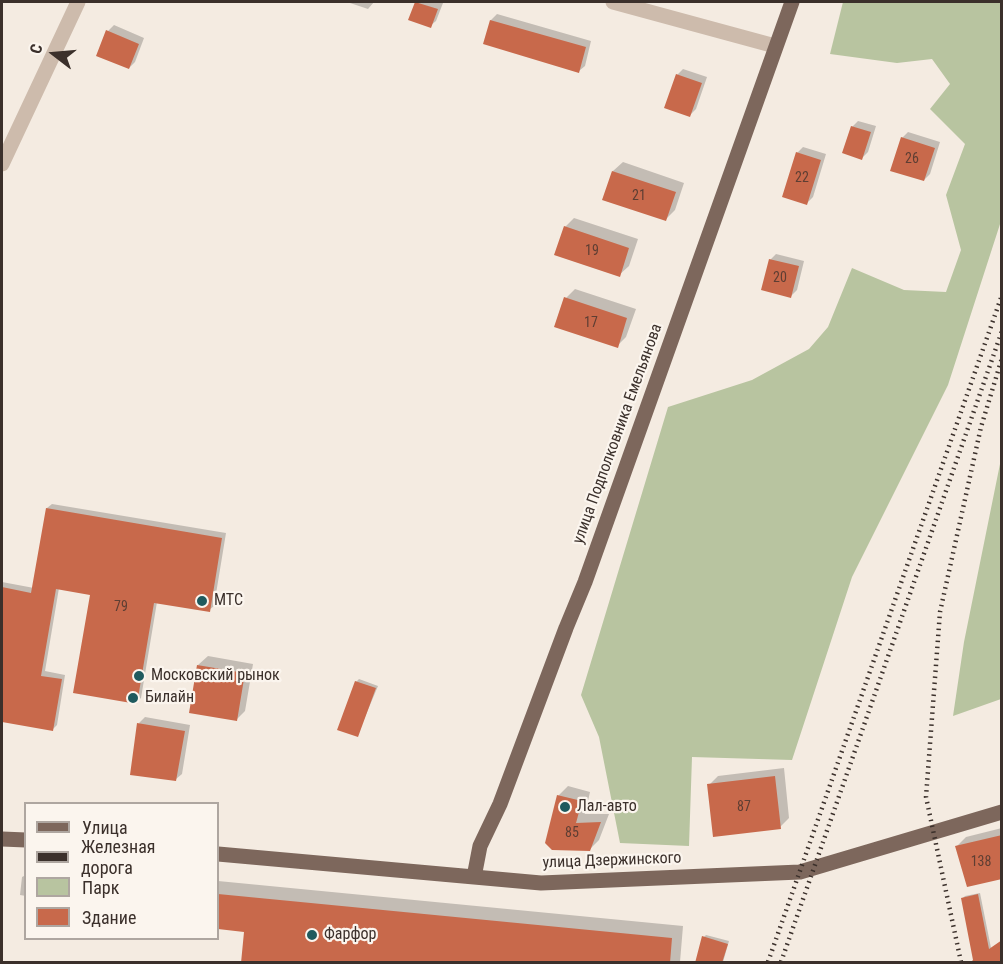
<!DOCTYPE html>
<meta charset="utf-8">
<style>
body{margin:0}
#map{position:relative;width:1003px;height:964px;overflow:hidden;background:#f4ebe1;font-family:"Roboto Condensed",sans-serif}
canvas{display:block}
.frame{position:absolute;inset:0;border:3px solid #3b302b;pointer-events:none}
.legend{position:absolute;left:24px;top:802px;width:195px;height:138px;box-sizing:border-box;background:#fbf5ee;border:2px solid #aea6a0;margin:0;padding:8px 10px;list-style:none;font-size:18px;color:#3b302b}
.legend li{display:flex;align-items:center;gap:12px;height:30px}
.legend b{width:30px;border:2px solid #aea6a0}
.north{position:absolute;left:24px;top:24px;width:60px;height:60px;-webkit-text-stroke:4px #fbf5ee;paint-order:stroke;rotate:286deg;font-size:16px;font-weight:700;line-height:24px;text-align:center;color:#3b302b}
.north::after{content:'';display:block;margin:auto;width:21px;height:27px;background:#3b302b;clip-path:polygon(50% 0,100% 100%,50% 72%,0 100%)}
</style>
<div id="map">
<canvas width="1003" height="964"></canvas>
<div class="frame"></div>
<ul class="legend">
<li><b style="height:8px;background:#7d675c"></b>Улица</li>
<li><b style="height:8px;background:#3b302b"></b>Железная дорога</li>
<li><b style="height:16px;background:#b8c4a0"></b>Парк</li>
<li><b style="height:16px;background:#c8694b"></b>Здание</li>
</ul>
<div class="north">С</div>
</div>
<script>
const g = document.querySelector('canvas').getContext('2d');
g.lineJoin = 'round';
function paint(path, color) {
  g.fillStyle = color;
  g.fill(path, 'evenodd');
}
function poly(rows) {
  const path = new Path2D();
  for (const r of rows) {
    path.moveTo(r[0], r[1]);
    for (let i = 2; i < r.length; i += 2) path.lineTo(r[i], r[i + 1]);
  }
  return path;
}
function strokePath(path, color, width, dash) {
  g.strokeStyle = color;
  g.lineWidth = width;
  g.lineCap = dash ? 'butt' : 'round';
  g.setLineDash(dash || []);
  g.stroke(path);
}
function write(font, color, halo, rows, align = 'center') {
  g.font = font + ' "Roboto Condensed",sans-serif';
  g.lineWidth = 4.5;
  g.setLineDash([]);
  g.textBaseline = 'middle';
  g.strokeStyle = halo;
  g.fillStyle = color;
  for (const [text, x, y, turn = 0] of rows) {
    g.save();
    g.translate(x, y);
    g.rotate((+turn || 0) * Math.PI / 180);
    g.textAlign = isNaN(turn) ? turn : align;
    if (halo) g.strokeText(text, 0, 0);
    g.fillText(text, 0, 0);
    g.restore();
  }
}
paint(poly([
 [843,2,1001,2,1001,221,948,385,852,577,792,760,692,757,689,846,620,843,599,737,581,695,668,407,752,380,809,349,828,327,852,268,904,290,946,292,961,250,946,195,965,144,930,109,950,84,932,59,897,63,830,54],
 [1001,459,1001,699,953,716,964,642]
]), '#b8c4a0');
paint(poly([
 [347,2,374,2,368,9],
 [417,2,443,3,436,21,430,26,410,19],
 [497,14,591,41,585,66,579,71,485,43,491,20],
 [114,25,144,38,135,62,129,68,108,31],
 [683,69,707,77,696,109,690,115,677,75],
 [858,121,876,126,868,152,862,158,852,127],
 [908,132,940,142,930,174,924,180,902,138],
 [803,147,826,154,813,197,807,203,797,153],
 [623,162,684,183,675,210,666,219,604,199,613,171],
 [574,218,638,239,629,266,619,275,565,227],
 [776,254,804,261,797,290,791,296,770,260],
 [575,289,636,309,626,337,617,346,566,298],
 [52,504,226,533,214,606,209,610,157,602,141,698,136,702,92,594,59,588,45,671,65,675,57,725,53,729,2,721,2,582,34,588,47,508],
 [208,656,253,664,245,711,236,720,198,665],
 [359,679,378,686,357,736,356,682],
 [145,717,190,725,182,774,176,779,139,723],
 [784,768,789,818,780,827,709,785,718,776],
 [568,786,590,792,585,814,609,814,599,840,589,850,558,796],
 [1002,828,1002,878,957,846,966,837],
 [26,875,26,896,20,895,22,877],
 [218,881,683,926,680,962,243,962,246,930,218,928],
 [980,893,991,948,975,962,963,898,965,896],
 [706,935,729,941,723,962,696,962,704,937]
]), '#0003');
paint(poly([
 [415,2,438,9,431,28,408,20],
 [490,20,586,47,579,73,483,44],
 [106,30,139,44,129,69,96,56],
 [676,74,702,83,690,117,664,108],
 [851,126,871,132,862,160,842,153],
 [901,137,935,148,924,181,890,171],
 [796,152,821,160,807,205,782,197],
 [612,171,676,192,666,221,602,200],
 [564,226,629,248,620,277,554,255],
 [769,259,799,266,791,298,761,290],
 [564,297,627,318,618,348,554,327],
 [46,508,222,538,210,612,154,603,137,704,73,693,90,595,56,589,41,676,62,679,53,731,2,722,2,587,31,593],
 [197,665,245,673,237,721,189,713],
 [355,681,376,688,358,737,337,730],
 [137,723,185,731,176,781,130,775],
 [775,776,781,829,713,837,707,784],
 [557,795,582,801,576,823,601,822,590,851,552,850,545,843],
 [1002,835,1002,879,967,887,955,846],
 [218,894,672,938,670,963,241,963,244,932,218,929],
 [978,894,989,949,1002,940,1002,963,970,963,973,960,961,898],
 [702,936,728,944,722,963,695,963]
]), '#c8694b');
strokePath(poly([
 [613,2,775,46],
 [2,164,78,2]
]), '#cdbbac', 15);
strokePath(poly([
 [2,839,26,840],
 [218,854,541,883,800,872,1002,812],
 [474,877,480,846,500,804,566,628,585,582,792,2]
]), '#7d675c', 15);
strokePath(poly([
 [768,962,1002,295],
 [781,962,1002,331],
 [961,962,926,797,940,612,981,427,1002,358]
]), '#3b302b', 4.5, [1.5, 4.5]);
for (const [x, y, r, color] of [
 [202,601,6,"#1f5a5e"],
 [139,676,6,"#1f5a5e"],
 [133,698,6,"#1f5a5e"],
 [565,807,6,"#1f5a5e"],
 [312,935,6,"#1f5a5e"]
]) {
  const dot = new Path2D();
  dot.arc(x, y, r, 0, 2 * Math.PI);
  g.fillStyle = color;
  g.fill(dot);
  strokePath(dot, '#fbf5ee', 2);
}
write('14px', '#5e3e33', null, [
 ["26",912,159],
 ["22",802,178],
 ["21",639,196],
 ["19",592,251],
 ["20",780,278],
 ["17",591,323],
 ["79",121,607],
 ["87",744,807],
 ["85",572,833],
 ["138",981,862]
]);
write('16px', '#3b302b', '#fbf5ee', [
 ["улица Подполковника Емельянова",618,434,-70],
 ["улица Дзержинского",612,861,-2]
]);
write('16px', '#3b302b', '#fbf5ee', [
 ["МТС",214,601],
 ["Московский рынок",151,676],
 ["Билайн",145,698],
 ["Лал-авто",577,807],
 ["Фарфор",324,935]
], 'left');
</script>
